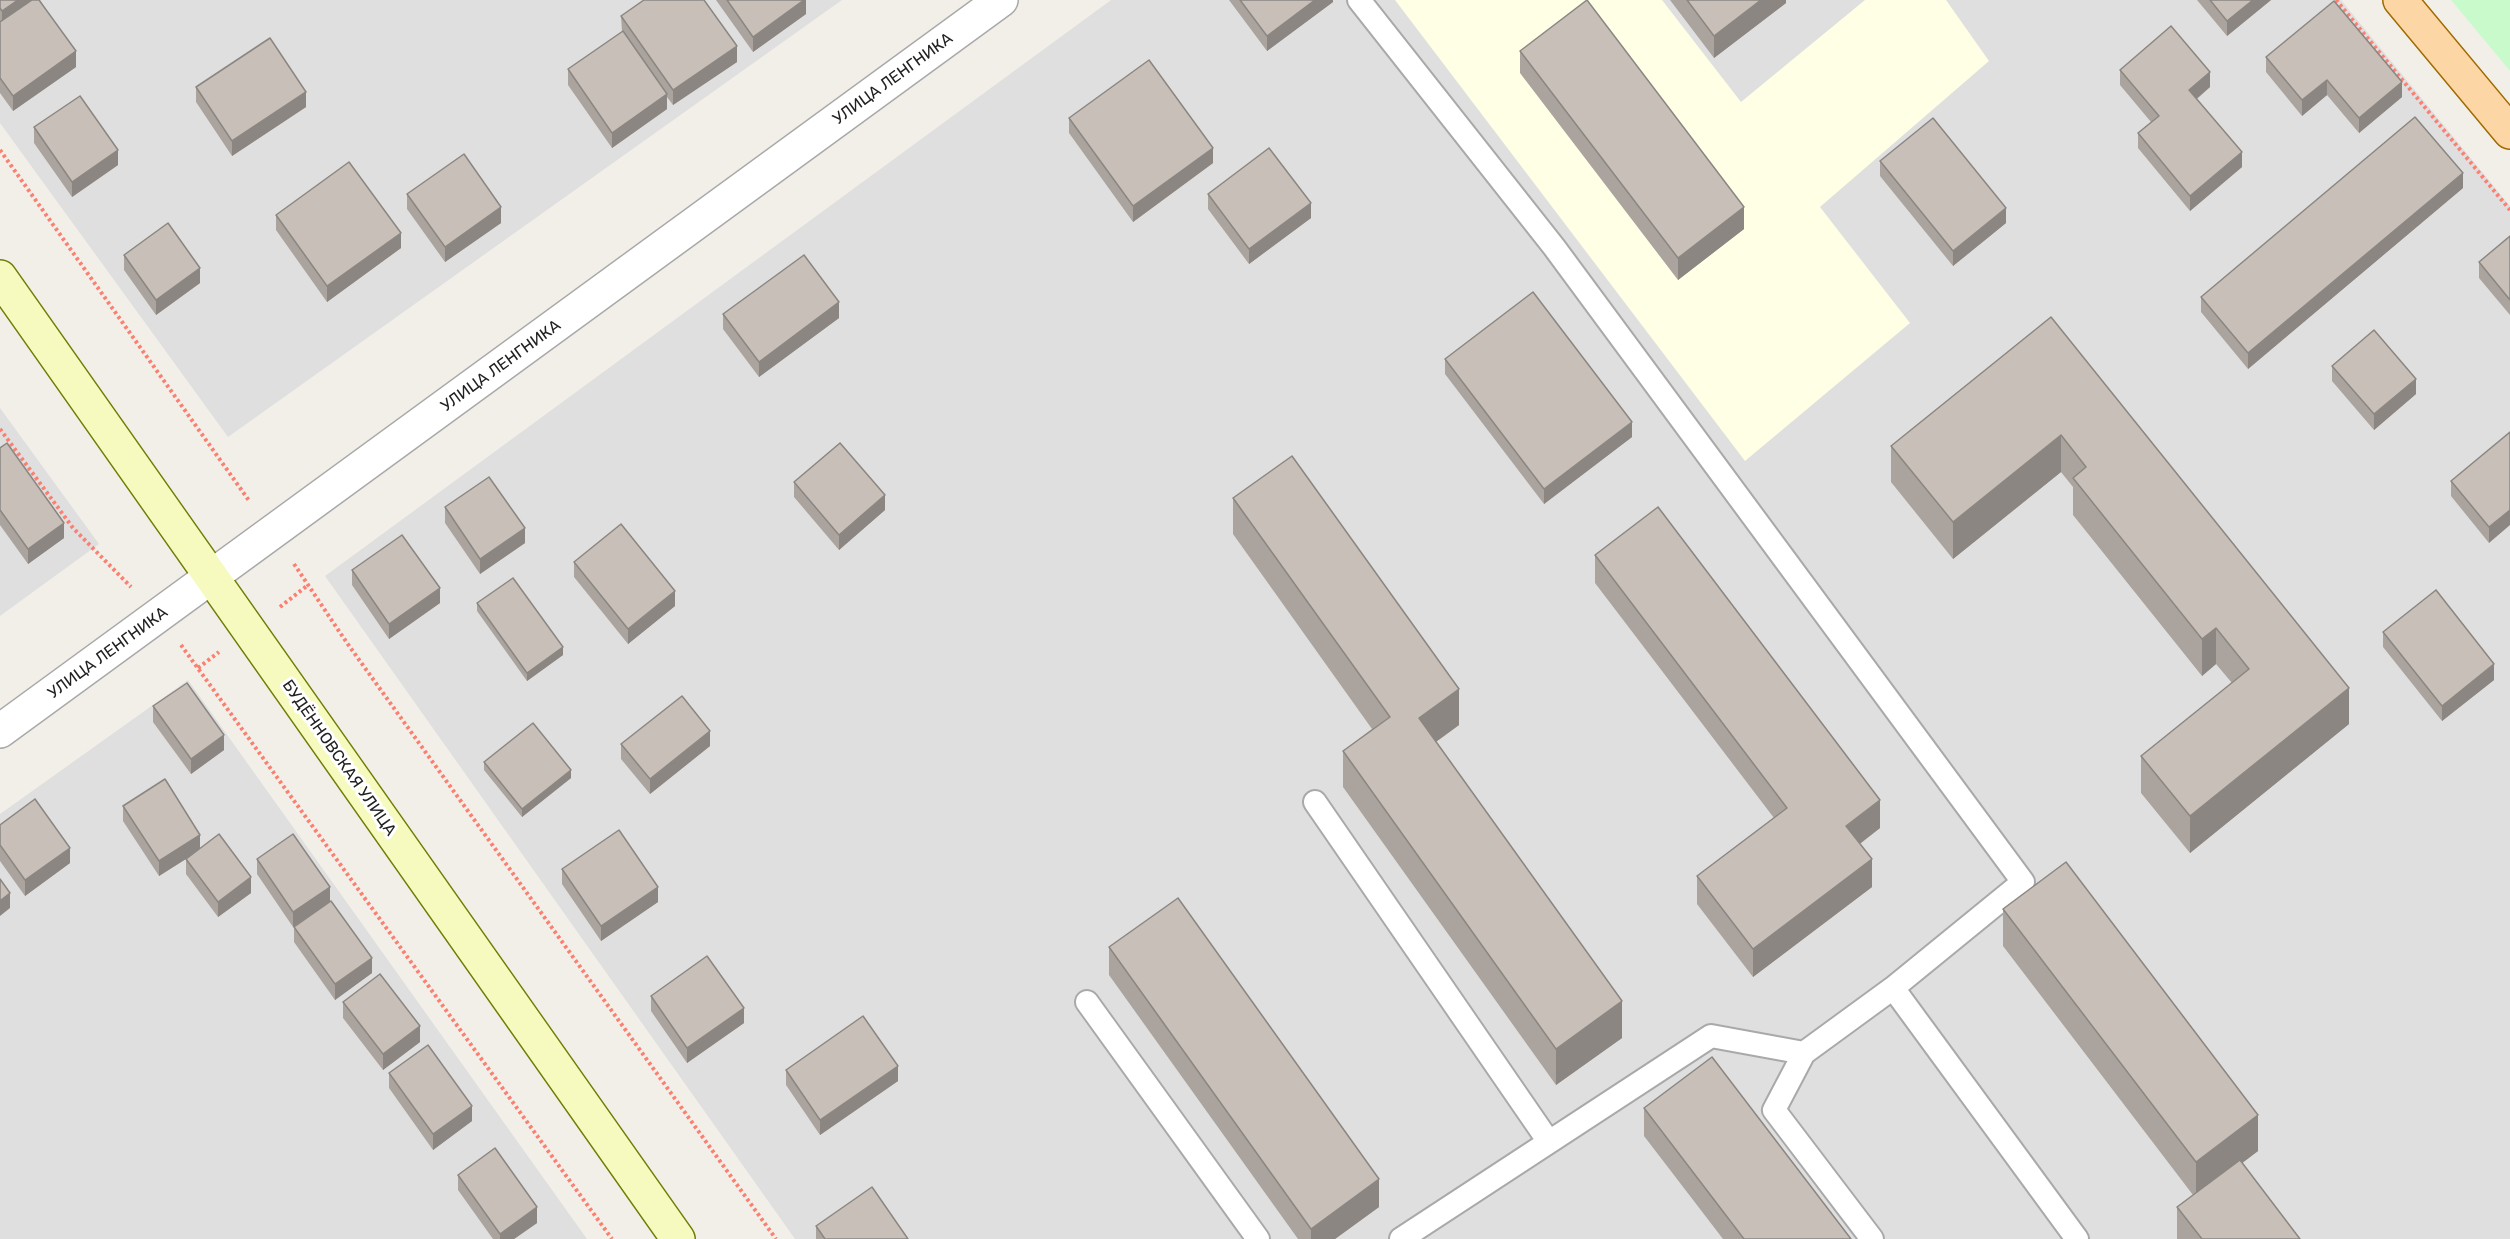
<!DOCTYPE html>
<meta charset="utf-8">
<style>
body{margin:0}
canvas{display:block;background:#f2efe9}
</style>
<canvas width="2510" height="1239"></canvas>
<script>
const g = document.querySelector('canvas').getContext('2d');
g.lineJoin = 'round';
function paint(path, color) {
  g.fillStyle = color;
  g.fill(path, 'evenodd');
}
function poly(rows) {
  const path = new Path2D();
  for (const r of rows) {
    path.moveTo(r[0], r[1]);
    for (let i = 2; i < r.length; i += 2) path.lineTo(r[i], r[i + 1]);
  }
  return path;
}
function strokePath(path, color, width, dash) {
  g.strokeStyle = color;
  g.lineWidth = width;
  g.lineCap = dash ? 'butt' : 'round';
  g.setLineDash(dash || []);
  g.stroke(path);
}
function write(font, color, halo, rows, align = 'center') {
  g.font = font + ' Rubik,sans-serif';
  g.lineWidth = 6;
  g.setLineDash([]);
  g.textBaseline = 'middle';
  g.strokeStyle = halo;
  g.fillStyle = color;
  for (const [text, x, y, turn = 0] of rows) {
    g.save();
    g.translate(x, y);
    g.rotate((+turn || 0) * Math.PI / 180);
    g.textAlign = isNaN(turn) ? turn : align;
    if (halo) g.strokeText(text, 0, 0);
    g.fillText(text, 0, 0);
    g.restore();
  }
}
paint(poly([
 [0,0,842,0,228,437,0,123],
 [1111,0,2341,0,2510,206,2510,1239,795,1239,325,576],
 [0,408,99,544,0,616],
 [188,680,587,1239,0,1239,0,814]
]), '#e0dfdf');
paint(poly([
 [1395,0,1662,0,1741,102,1865,0,1946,0,1989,61,1820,207,1910,323,1745,461]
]), '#ffffe5');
paint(poly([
 [2451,0,2510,0,2510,71]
]), '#c8facc');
const lane = poly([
 [1359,0,1554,247,2023,882,1893,988,2077,1239],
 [1315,802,1549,1142],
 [1087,1002,1258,1239],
 [1804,1053,1774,1110,1872,1239],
 [1401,1239,1711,1036,1804,1053,1893,988]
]);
const street = poly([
 [0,731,1001,0]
]);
const secondary = poly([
 [0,277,678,1239]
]);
const primary = poly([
 [2400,0,2510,132]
]);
strokePath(lane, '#a9a9a9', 26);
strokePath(street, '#a9a9a9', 36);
strokePath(secondary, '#707d05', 36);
strokePath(primary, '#a06b00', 36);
strokePath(poly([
 [2336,0,2510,210],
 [0,150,250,502],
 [0,429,73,528,131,587],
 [294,564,347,643,776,1239],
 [280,607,308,585],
 [181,645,612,1239],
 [198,668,219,652]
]), '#fa8072', 4, [3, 3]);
strokePath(lane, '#fff', 22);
strokePath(street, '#fff', 33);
strokePath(secondary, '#f7fabf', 33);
strokePath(primary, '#fcd6a4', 33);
paint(poly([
 [0,0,40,0,76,67,13,111,0,93],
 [716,0,806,0,806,14,753,52],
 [1229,0,1333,0,1333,2,1267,51],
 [1670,0,1786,0,1786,3,1714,58],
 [2197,0,2271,0,2227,36],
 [621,16,737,62,673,105,667,97,667,109,612,148,568,85,568,69,622,32],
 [1520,51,1744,229,1678,280,1520,73],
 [2266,57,2402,97,2359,133,2327,95,2302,116,2266,72],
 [2120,70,2210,87,2197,99,2242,167,2190,211,2138,148,2138,133,2151,122,2120,85],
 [196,87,306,107,232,156,196,102],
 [1069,118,1213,163,1133,222,1069,133],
 [34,127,118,165,72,197,34,143],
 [1880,161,2006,223,1953,266,1880,176],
 [2463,188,2248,369,2201,312,2201,297],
 [407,194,501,223,445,262,407,209],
 [1208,194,1311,218,1249,264,1208,209],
 [276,215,401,248,327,302,276,230],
 [2510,236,2510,315,2479,278,2479,262],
 [124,255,200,283,156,315,124,270],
 [723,314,839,318,759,377,723,329],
 [2051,317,2349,724,2190,853,2141,793,2141,756,2232,683,2216,664,2202,676,2073,515,2073,487,2061,472,1953,559,1891,482,1891,446],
 [1445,359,1632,437,1544,504,1445,374],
 [2332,366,2416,394,2374,430,2332,381],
 [2510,432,2489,543,2451,496,2451,481],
 [0,448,64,538,28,564,0,525],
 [794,482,885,510,839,550,794,497],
 [1233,498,1459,725,1436,742,1622,1038,1556,1085,1343,787,1343,751,1372,729,1233,534],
 [445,507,525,543,480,574,445,523],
 [1595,555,1880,828,1860,844,1872,887,1753,977,1697,904,1697,876,1774,818,1595,583],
 [574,562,675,606,628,644,574,577],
 [352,570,440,603,389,639,352,585],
 [477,603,563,655,527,681,477,611],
 [2383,632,2494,680,2442,721,2383,647],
 [153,706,224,750,191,774,153,722],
 [621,744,710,746,650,794,621,759],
 [484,762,571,778,522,817,484,770],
 [123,806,200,849,251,893,218,917,186,874,186,859,159,876,123,821],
 [0,825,70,863,25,896,0,861],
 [257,859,330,902,372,973,335,1000,294,942,294,927,321,908,293,927,257,874],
 [562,869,658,902,601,941,562,884],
 [2003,909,2258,1151,2242,1163,2300,1239,2177,1239,2177,1207,2193,1195,2003,946],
 [1109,947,1379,1207,1335,1239,1298,1239,1109,975],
 [651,996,744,1023,687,1063,651,1011],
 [343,1002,420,1042,383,1070,343,1018],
 [786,1070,898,1081,820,1135,786,1085],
 [389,1073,472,1121,433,1150,389,1088],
 [1644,1108,1851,1239,1723,1239,1644,1136],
 [458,1175,537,1223,514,1239,493,1239,458,1190],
 [816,1226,908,1239,816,1239]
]), '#aba49e');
paint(poly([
 [18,0,40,0,2,27,2,11],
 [804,0,806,0,806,14,753,52,753,37],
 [1315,0,1333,0,1333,2,1267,51,1267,36],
 [1761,0,1786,0,1786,3,1714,58,1714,36],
 [2253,0,2271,0,2227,36,2227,21],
 [737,46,737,62,673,105,673,90],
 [76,51,76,67,13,111,13,96],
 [2210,72,2210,87,2189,105,2189,90],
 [2327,80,2327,95,2302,116,2302,100],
 [2402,82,2402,97,2359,133,2359,118],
 [306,92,306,107,232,156,232,141],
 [667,94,667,109,612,148,612,133],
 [1213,148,1213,163,1133,222,1133,206],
 [118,150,118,165,72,197,72,182],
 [2242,152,2242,167,2190,211,2190,196],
 [2463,173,2463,188,2248,369,2248,353],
 [1311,203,1311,218,1249,264,1249,249],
 [501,207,501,223,445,262,445,247],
 [1744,207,1744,229,1678,280,1678,258],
 [2006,208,2006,223,1953,266,1953,251],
 [401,233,401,248,327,302,327,286],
 [200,268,200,283,156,315,156,300],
 [839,302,839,318,759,377,759,362],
 [2416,379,2416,394,2374,430,2374,414],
 [1632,422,1632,437,1544,504,1544,489],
 [2061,435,2061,472,1953,559,1953,522],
 [885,495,885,510,839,550,839,535],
 [2510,510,2510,525,2489,543,2489,527],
 [64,523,64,538,28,564,28,549],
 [525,528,525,543,480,574,480,559],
 [440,588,440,603,389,639,389,624],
 [675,591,675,606,628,644,628,629],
 [2216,628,2216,664,2202,676,2202,639],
 [563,647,563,655,527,681,527,673],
 [2494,664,2494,680,2442,721,2442,706],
 [2349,688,2349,724,2190,853,2190,816],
 [1459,689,1459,725,1419,754,1419,718],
 [710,731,710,746,650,794,650,779],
 [224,735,224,750,191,774,191,759],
 [571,770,571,778,522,817,522,809],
 [1880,800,1880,828,1846,854,1846,826],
 [200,835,200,850,159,876,159,861],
 [70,848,70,863,25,896,25,880],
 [1872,859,1872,887,1753,977,1753,949],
 [251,877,251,893,218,917,218,902],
 [330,887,330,902,293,927,293,912],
 [658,887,658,902,601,941,601,926],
 [10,893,10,908,0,916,0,901],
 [372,958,372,973,335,1000,335,984],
 [1622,1001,1622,1038,1556,1085,1556,1049],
 [744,1008,744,1023,687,1063,687,1048],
 [420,1026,420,1042,383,1070,383,1054],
 [898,1066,898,1081,820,1135,820,1120],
 [472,1106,472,1121,433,1150,433,1134],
 [2258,1115,2258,1151,2196,1198,2196,1162],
 [1379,1179,1379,1207,1335,1239,1311,1239,1311,1229],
 [537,1207,537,1223,514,1239,500,1239,500,1234]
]), '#8b8681');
const building = poly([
 [0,0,18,0,2,11,0,8,0,0],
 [32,0,39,0,76,51,13,96,0,78,0,22,32,0],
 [644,0,704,0,737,46,673,90,621,16,644,0],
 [727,0,804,0,753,37,727,0],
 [1240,0,1315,0,1267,36,1240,0],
 [1587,0,1744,207,1678,258,1520,51,1587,0],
 [1687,0,1761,0,1714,36,1687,0],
 [2210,0,2253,0,2227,21,2210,0],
 [2334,1,2402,82,2359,118,2327,80,2302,100,2266,57,2334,1],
 [2171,26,2210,72,2189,90,2242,152,2190,196,2138,133,2159,116,2120,70,2171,26],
 [623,31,667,94,612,133,568,69,623,31],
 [270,38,306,92,232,141,196,87,270,38],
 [1149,60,1213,148,1133,206,1069,118,1149,60],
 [80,96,118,150,72,182,34,127,80,96],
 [2415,117,2463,173,2248,353,2201,297,2415,117],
 [1933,118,2006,208,1953,251,1880,161,1933,118],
 [1269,148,1311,203,1249,249,1208,194,1269,148],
 [464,154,501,207,445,247,407,194,464,154],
 [349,162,401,233,327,286,276,215,349,162],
 [168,223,200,268,156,300,124,255,168,223],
 [2510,236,2510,300,2479,262,2510,236],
 [804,255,839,302,759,362,723,314,804,255],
 [1533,292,1632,422,1544,489,1445,359,1533,292],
 [2051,317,2349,688,2190,816,2141,756,2249,669,2216,628,2202,639,2073,478,2086,467,2061,435,1953,522,1891,446,2051,317],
 [2374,330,2416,379,2374,414,2332,366,2374,330],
 [2510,432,2510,510,2489,527,2451,481,2510,432],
 [7,443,64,523,28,549,0,510,0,448,7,443],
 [840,443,885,495,839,535,794,482,840,443],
 [1292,456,1459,689,1419,718,1622,1001,1556,1049,1343,751,1390,717,1233,498,1292,456],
 [489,477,525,528,480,559,445,507,489,477],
 [1658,507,1880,800,1846,826,1872,859,1753,949,1697,876,1787,808,1595,555,1658,507],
 [621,524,675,591,628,629,574,562,621,524],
 [402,535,440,588,389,624,352,570,402,535],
 [513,578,563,647,527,673,477,603,513,578],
 [2436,590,2494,664,2442,706,2383,632,2436,590],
 [187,683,224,735,191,759,153,706,187,683],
 [682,696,710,731,650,779,621,744,682,696],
 [533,723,571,770,522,809,484,762,533,723],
 [165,779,200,835,159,861,123,806,165,779],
 [35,799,70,848,25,880,0,845,0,825,35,799],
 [619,830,658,887,601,926,562,869,619,830],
 [219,834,251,877,218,902,186,859,219,834],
 [293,834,330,887,293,912,257,859,293,834],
 [2066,862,2258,1115,2196,1162,2003,909,2066,862],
 [0,879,10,893,0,901,0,879],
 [1178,898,1379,1179,1311,1229,1109,947,1178,898],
 [331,901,372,958,335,984,294,927,331,901],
 [707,956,744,1008,687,1048,651,996,707,956],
 [380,974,420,1026,383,1054,343,1002,380,974],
 [863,1016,898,1066,820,1120,786,1070,863,1016],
 [428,1045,472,1106,433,1134,389,1073,428,1045],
 [1712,1057,1851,1239,1744,1239,1644,1108,1712,1057],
 [495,1148,537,1207,500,1234,458,1175,495,1148],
 [2240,1160,2300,1239,2202,1239,2177,1207,2240,1160],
 [872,1187,908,1239,825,1239,816,1226,872,1187]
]);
paint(building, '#c7bfb8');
strokePath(building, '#8b8681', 1.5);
write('16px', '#222', '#fff', [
 ["УЛИЦА ЛЕНГНИКА",893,79,-36],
 ["УЛИЦА ЛЕНГНИКА",501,366,-36],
 ["УЛИЦА ЛЕНГНИКА",108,653,-36],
 ["БУДЁННОВСКАЯ УЛИЦА",339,758,55]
]);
</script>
